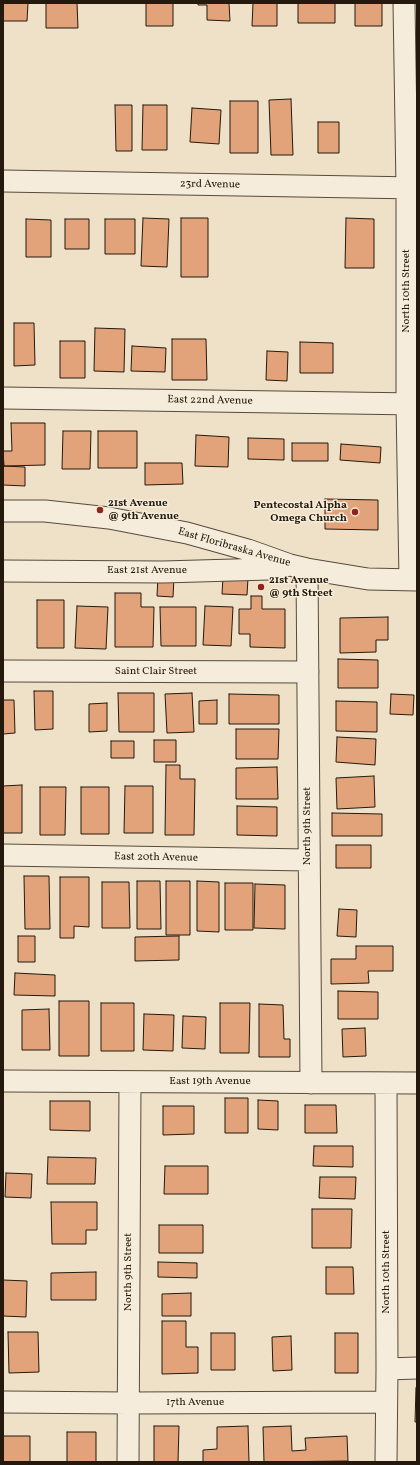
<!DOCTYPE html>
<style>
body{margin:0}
#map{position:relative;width:420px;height:1465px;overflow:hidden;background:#efe1c7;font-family:Vollkorn,serif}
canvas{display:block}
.frame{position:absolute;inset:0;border:4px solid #24190c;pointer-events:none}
</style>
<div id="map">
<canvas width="420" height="1465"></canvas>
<div class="frame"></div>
</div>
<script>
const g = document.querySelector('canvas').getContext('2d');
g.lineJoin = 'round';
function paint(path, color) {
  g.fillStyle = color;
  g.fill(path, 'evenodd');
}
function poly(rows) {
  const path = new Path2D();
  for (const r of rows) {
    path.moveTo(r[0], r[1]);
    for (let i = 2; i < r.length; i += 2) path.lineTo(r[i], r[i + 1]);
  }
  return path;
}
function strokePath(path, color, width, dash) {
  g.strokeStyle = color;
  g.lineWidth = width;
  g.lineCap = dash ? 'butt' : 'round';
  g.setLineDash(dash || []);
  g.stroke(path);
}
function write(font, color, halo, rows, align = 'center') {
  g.font = font + ' Vollkorn,serif';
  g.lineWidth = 3;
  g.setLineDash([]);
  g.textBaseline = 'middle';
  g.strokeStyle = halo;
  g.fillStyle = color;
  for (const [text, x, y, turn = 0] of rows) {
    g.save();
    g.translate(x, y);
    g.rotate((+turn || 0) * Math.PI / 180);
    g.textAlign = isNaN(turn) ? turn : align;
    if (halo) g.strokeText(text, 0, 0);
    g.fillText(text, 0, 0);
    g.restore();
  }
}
const building = poly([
 [3,3,28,3,27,21,3,21,3,3],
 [46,3,77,3,78,28,46,28,46,3],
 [146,3,173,3,173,26,146,26,146,3],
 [198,3,229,3,230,21,207,20,207,5,198,5,198,3],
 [253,3,277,3,277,26,252,26,253,3],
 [298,3,335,3,335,23,298,23,298,3],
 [355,3,382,3,382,26,355,26,355,3],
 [291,99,293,155,271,155,269,100,291,99],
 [230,101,258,101,258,153,230,153,230,101],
 [115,105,132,105,132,151,116,151,115,105],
 [143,105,167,105,167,150,142,150,143,105],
 [192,108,221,110,219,144,190,142,192,108],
 [318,122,339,122,339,153,318,153,318,122],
 [143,218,169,219,167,267,141,266,143,218],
 [181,218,208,218,208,277,181,277,181,218],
 [346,218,374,219,374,268,345,268,346,218],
 [26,219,51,220,51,257,26,257,26,219],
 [65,219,89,219,89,249,65,249,65,219],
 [105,219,135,219,135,254,105,254,105,219],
 [14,323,34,323,35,365,14,366,14,323],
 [95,328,125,329,124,372,94,371,95,328],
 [172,339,206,339,207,380,172,380,172,339],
 [60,341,85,341,85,378,60,378,60,341],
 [300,342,333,343,333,373,300,373,300,342],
 [132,346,166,348,165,372,131,371,132,346],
 [267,351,288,352,287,381,266,380,267,351],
 [11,423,45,423,45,465,4,466,3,451,12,451,11,423],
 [63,431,91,431,90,469,62,469,63,431],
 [98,431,137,431,137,468,98,468,98,431],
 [196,435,229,437,228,467,195,466,196,435],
 [248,438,284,439,284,460,248,459,248,438],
 [292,443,328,443,328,461,292,461,292,443],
 [341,444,381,447,380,463,340,460,341,444],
 [145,463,182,463,183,484,145,485,145,463],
 [3,466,25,467,25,486,3,485,3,466],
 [325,499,378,500,378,530,325,529,325,499],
 [158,576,174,577,173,597,157,596,158,576],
 [223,577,248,578,247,595,222,594,223,577],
 [115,593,141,593,141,607,154,607,153,647,115,647,115,593],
 [251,596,262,596,262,609,285,609,285,648,250,647,250,634,239,634,239,609,251,609,251,596],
 [37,600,64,600,64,648,37,648,37,600],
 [77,606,108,607,106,649,75,648,77,606],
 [205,606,233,607,231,646,203,645,205,606],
 [160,607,196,607,196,646,161,646,160,607],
 [388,617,388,640,376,640,376,652,340,653,340,618,388,617],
 [338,659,378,660,378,688,338,688,338,659],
 [34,691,53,691,53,729,35,730,34,691],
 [118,693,154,693,154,732,119,732,118,693],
 [192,693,194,732,167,733,165,694,192,693],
 [229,694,279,695,279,724,229,724,229,694],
 [391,694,414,695,413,715,390,714,391,694],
 [3,700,14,700,15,733,3,734,3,740,3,700],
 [217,700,217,724,199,724,199,701,217,700],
 [336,701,377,702,377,732,336,731,336,701],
 [107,703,107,731,89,732,89,704,107,703],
 [236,729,279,729,278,759,236,759,236,729],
 [337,737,376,739,375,765,336,762,337,737],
 [154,740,176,740,176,762,154,762,154,740],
 [111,741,134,741,134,758,111,758,111,741],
 [166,765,180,765,180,779,195,779,194,835,165,835,166,765],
 [277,767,278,799,236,799,236,768,277,767],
 [374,776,375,807,337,809,336,778,374,776],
 [22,785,22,833,3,833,3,786,22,785],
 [125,786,153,786,153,833,124,833,125,786],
 [40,787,66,787,65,835,40,835,40,787],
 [81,787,109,787,109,834,81,834,81,787],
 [237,806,277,807,277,836,237,835,237,806],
 [332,813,382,814,382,836,332,836,332,813],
 [336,845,371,845,371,868,336,868,336,845],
 [24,876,49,876,50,929,25,929,24,876],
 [60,877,89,877,89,927,74,926,74,938,60,938,60,877],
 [137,881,160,881,161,929,137,929,137,881],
 [166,881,190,881,190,935,166,935,166,881],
 [197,881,219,882,219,932,197,931,197,881],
 [102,882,129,882,130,928,102,928,102,882],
 [225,883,253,883,253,930,225,930,225,883],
 [255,884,285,885,285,929,254,928,255,884],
 [339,909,357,910,356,937,337,936,339,909],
 [18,936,35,936,35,962,18,962,18,936],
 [179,936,179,960,135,961,135,937,179,936],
 [356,946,393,946,393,971,368,971,369,983,331,984,331,959,356,959,356,946],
 [15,973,55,975,55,996,14,995,15,973],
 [338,991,378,992,378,1019,338,1019,338,991],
 [59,1001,89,1001,89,1056,59,1056,59,1001],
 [101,1003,134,1003,134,1051,101,1051,101,1003],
 [220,1003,250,1003,249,1053,220,1053,220,1003],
 [259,1004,283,1005,284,1039,290,1039,290,1057,259,1057,259,1004],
 [49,1009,50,1050,22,1050,22,1010,49,1009],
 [144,1014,174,1015,173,1051,143,1050,144,1014],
 [183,1016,206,1017,205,1049,182,1048,183,1016],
 [365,1028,366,1056,343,1057,342,1029,365,1028],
 [225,1098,248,1098,248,1133,225,1133,225,1098],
 [258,1100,278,1101,278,1130,258,1129,258,1100],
 [50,1101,90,1101,90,1131,50,1130,50,1101],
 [305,1105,336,1105,337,1133,305,1133,305,1105],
 [163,1106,194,1106,194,1134,163,1135,163,1106],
 [314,1146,353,1146,353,1167,313,1166,314,1146],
 [48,1157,96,1158,95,1184,47,1184,48,1157],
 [165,1166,208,1166,208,1194,164,1194,165,1166],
 [6,1173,32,1174,31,1198,5,1197,6,1173],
 [320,1177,356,1177,355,1199,319,1198,320,1177],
 [51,1202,97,1202,97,1230,86,1230,86,1244,52,1244,51,1202],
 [312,1209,352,1209,351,1248,312,1248,312,1209],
 [159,1225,203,1225,203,1253,159,1253,159,1225],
 [158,1262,197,1263,197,1278,158,1277,158,1262],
 [326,1267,353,1267,354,1294,326,1294,326,1267],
 [96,1272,96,1300,51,1300,51,1273,96,1272],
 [3,1280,27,1281,26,1317,3,1316,3,1280],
 [191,1293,191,1316,162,1316,162,1294,191,1293],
 [162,1321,186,1321,186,1347,198,1347,198,1373,162,1374,162,1321],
 [8,1332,38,1332,39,1372,9,1373,8,1332],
 [211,1333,235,1333,235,1370,211,1370,211,1333],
 [335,1333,358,1333,358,1373,335,1373,335,1333],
 [291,1336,292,1370,273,1371,272,1337,291,1336],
 [416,1388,417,1388,417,1422,415,1422,416,1388],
 [154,1426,179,1426,178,1462,154,1462,154,1426],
 [248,1426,249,1462,203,1462,203,1450,217,1449,217,1427,248,1426],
 [291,1426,292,1451,306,1450,305,1438,347,1436,348,1461,264,1462,263,1427,291,1426],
 [67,1432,96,1432,96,1462,67,1462,67,1432],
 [3,1436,30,1436,30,1462,3,1462,3,1436]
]);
paint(building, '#e3a37a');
strokePath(building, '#24190c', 1);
const minor = poly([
 [404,3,407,188,407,404,410,580],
 [3,181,417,188],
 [3,398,417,404],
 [3,511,45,511,109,518,187,533,248,550,290,565,307,569,368,579,417,580],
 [307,569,311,1083],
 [3,571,163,572,269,569,286,566],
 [3,671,308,672],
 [3,855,308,860],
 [3,1081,417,1083],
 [387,1369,417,1368],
 [3,1402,128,1403,386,1402],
 [128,1462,130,1082],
 [386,1462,387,1369,386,1083]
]);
strokePath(minor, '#574b3b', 23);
strokePath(minor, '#f5ecdb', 21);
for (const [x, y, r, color] of [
 [100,510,4,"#8f2418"],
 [355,512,4,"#8f2418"],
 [261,587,4,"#8f2418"]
]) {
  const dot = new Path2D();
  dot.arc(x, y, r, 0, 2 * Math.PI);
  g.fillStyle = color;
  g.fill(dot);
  strokePath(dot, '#f5ecdb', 1.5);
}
write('11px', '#24190c', '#f5ecdb', [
 ["23rd Avenue",210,185,1],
 ["North 10th Street",407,291,-90],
 ["East 22nd Avenue",210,401,1],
 ["East Floribraska Avenue",234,548,16],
 ["East 21st Avenue",147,571],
 ["Saint Clair Street",156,672],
 ["North 9th Street",308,826,-90],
 ["East 20th Avenue",156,858,1],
 ["East 19th Avenue",210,1082],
 ["North 9th Street",129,1272,-90],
 ["North 10th Street",387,1272,-90],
 ["17th Avenue",195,1403]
]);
write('bold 11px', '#24190c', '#f5ecdb', [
 ["21st Avenue",108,504],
 ["@ 9th Avenue",108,517],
 ["Pentecostal Alpha",347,506,"right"],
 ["Omega Church",347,519,"right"],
 ["21st Avenue",269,581],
 ["@ 9th Street",269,594]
], 'left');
</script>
